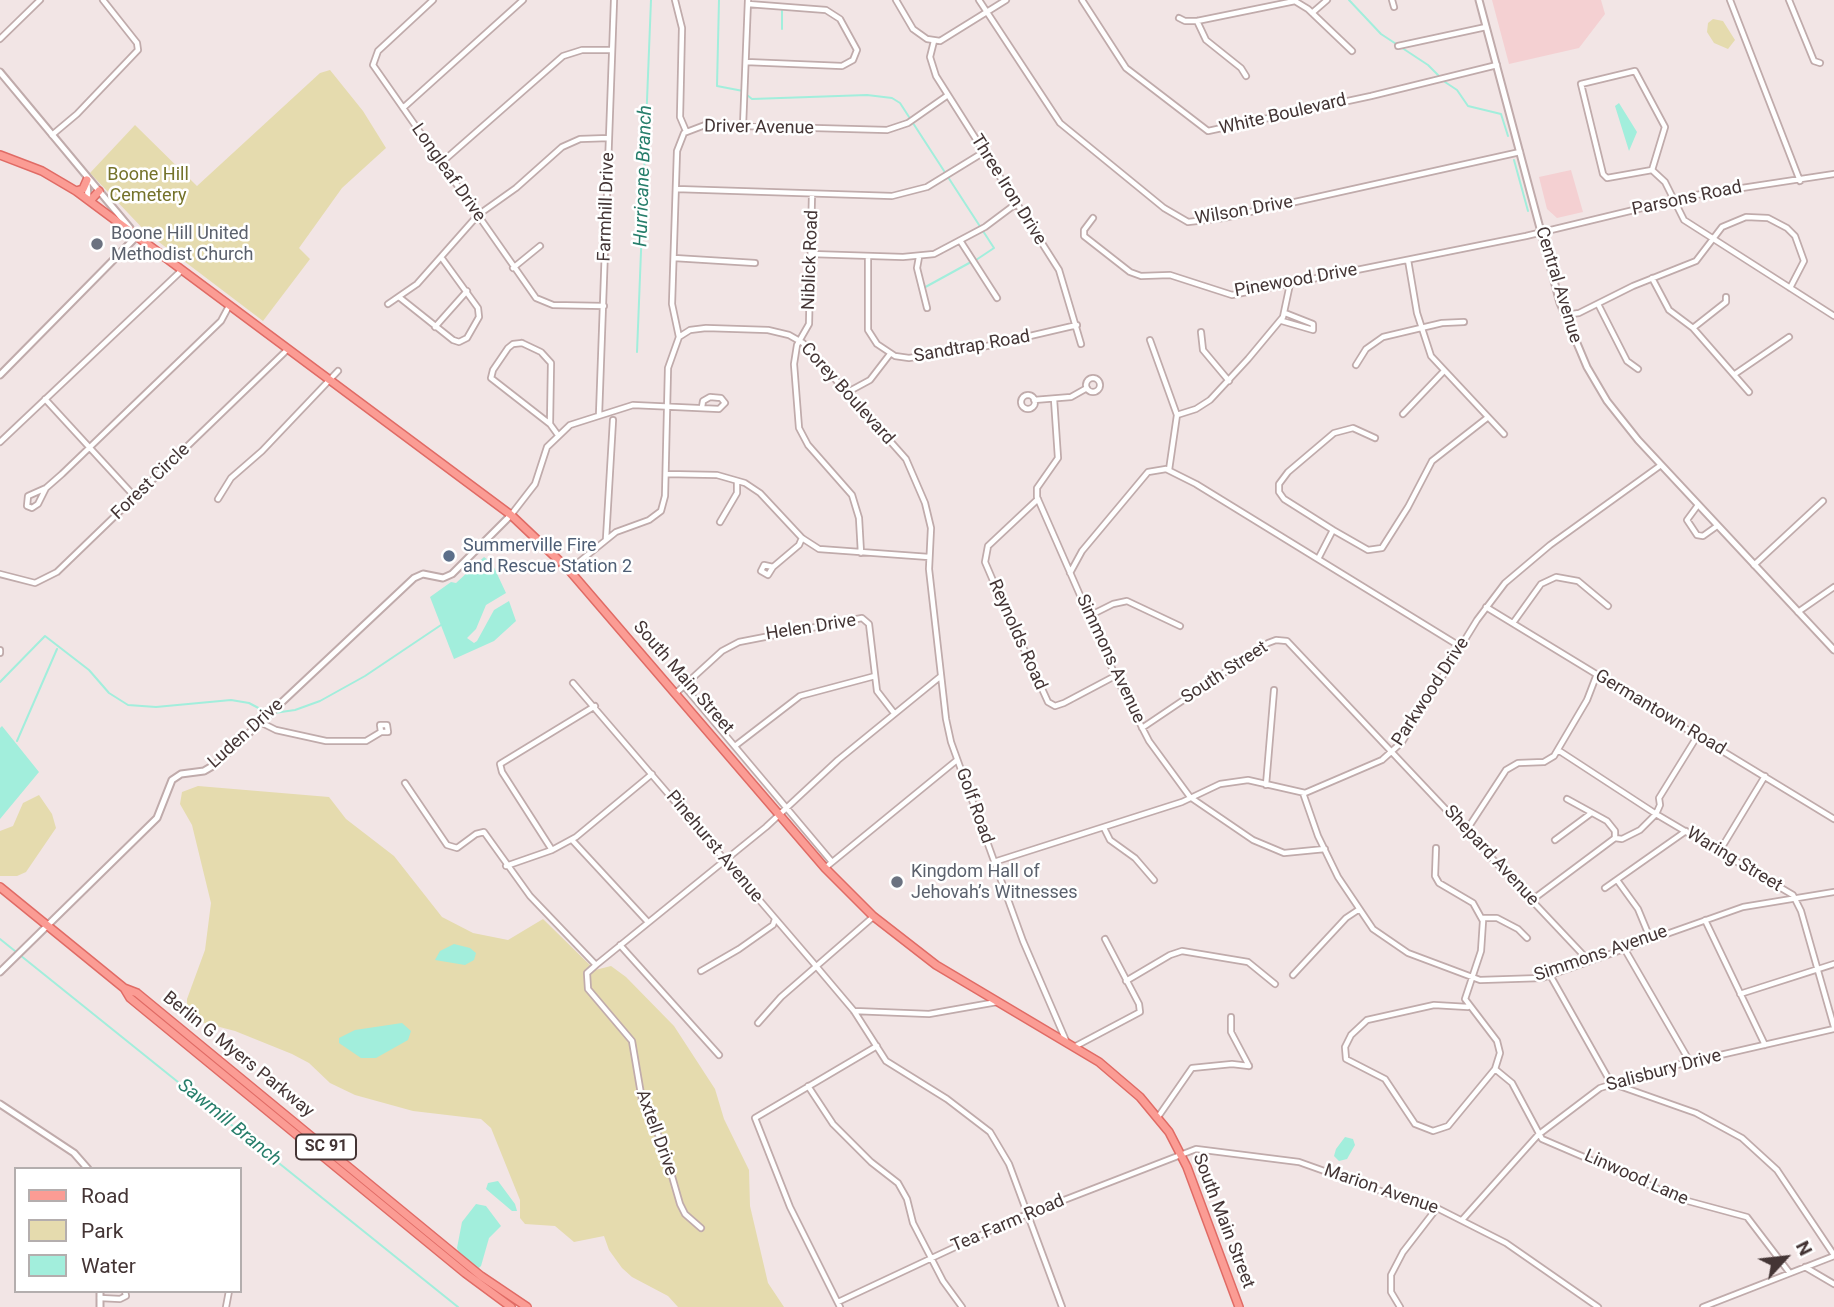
<!DOCTYPE html>
<meta charset="utf-8">
<style>
body{margin:0}
#map{position:relative;width:1834px;height:1307px;overflow:hidden;background:#f2e5e5;font-family:Roboto,sans-serif}
canvas{display:block}
.legend{position:absolute;left:14px;top:1167px;width:228px;height:126px;box-sizing:border-box;background:#fff;border:2px solid #b4aeae;margin:0;padding:9px 12px;list-style:none;font-size:21px;color:#443535}
.legend li{display:flex;align-items:center;gap:14px;height:35px}
.legend b{width:35px;border:2px solid #b4aeae}
.north{position:absolute;left:1750px;top:1223px;width:70px;height:70px;-webkit-text-stroke:5px #fff;paint-order:stroke;rotate:63deg;font-size:19px;font-weight:700;line-height:28px;text-align:center;color:#443535}
.north::after{content:'';display:block;margin:auto;width:24px;height:32px;background:#443535;clip-path:polygon(50% 0,100% 100%,50% 72%,0 100%)}
</style>
<div id="map">
<canvas width="1834" height="1307"></canvas>
<ul class="legend">
<li><b style="height:9px;background:#fb9c94"></b>Road</li>
<li><b style="height:19px;background:#e5dbae"></b>Park</li>
<li><b style="height:19px;background:#a2eedc"></b>Water</li>
</ul>
<div class="north">N</div>
</div>
<script>
const g = document.querySelector('canvas').getContext('2d');
g.lineJoin = 'round';
function paint(path, color) {
  g.fillStyle = color;
  g.fill(path, 'evenodd');
}
function poly(rows) {
  const path = new Path2D();
  for (const r of rows) {
    if (r.length === 3) {
      path.moveTo(r[0] + r[2], r[1]);
      path.arc(r[0], r[1], r[2], 0, 2 * Math.PI);
      continue;
    }
    path.moveTo(r[0], r[1]);
    for (let i = 2; i < r.length; i += 2) path.lineTo(r[i], r[i + 1]);
  }
  return path;
}
function strokePath(path, color, width, dash) {
  g.strokeStyle = color;
  g.lineWidth = width;
  g.lineCap = dash ? 'butt' : 'round';
  g.setLineDash(dash || []);
  g.stroke(path);
}
function write(font, color, halo, rows, align = 'center') {
  g.font = font + ' Roboto,sans-serif';
  g.lineWidth = 5;
  g.setLineDash([]);
  g.textBaseline = 'middle';
  g.strokeStyle = halo;
  g.fillStyle = color;
  for (const [text, x, y, turn = 0] of rows) {
    g.save();
    g.translate(x, y);
    g.rotate((+turn || 0) * Math.PI / 180);
    g.textAlign = isNaN(turn) ? turn : align;
    if (halo) g.strokeText(text, 0, 0);
    g.fillText(text, 0, 0);
    g.restore();
  }
}
paint(poly([
 [1492,0,1601,0,1605,14,1579,48,1509,64],
 [1571,170,1583,212,1557,218,1547,209,1539,177]
]), '#f4d0d2');
paint(poly([
 [1713,19,1723,21,1735,40,1728,49,1714,43,1707,32,1708,23],
 [330,70,363,111,386,148,342,188,299,248,310,259,263,321,147,233,90,173,135,125,197,186,320,73],
 [198,786,329,797,346,819,394,856,442,917,473,933,508,940,543,919,595,970,611,966,626,977,674,1026,715,1089,724,1119,749,1170,750,1206,768,1283,784,1307,678,1307,668,1296,632,1277,622,1268,609,1250,604,1236,574,1242,555,1226,525,1224,520,1218,520,1200,491,1128,481,1119,413,1111,355,1095,330,1083,309,1063,292,1054,235,1031,193,1020,187,1012,187,999,205,950,211,903,192,825,180,804,182,792],
 [39,795,52,814,56,828,26,872,17,876,0,876,0,831,13,826,23,803]
]), '#e5dbae');
paint(poly([
 [1619,103,1637,132,1629,151,1615,106],
 [484,557,492,563,506,593,486,605,476,629,467,638,474,643,477,641,494,610,509,601,516,621,494,641,454,659,430,597,451,582,456,583],
 [2,726,39,772,0,819,0,728],
 [454,944,470,948,476,953,474,960,465,965,435,960,440,951],
 [402,1023,411,1031,408,1040,376,1058,361,1058,339,1043,339,1038,355,1030],
 [1345,1137,1353,1139,1355,1145,1347,1159,1339,1161,1334,1156,1336,1149],
 [498,1181,515,1204,517,1211,512,1211,486,1189,488,1183],
 [476,1204,486,1206,501,1226,489,1238,481,1266,473,1273,465,1268,457,1248,462,1222]
]), '#a2eedc');
strokePath(poly([
 [719,0,717,86,743,91],
 [1349,0,1381,34,1428,65,1439,76],
 [782,29,782,9],
 [1445,82,1457,90,1468,106,1501,114,1508,136],
 [747,95,752,99,867,95,892,98,900,103,994,248,976,260],
 [1514,160,1528,211],
 [920,290,971,262],
 [637,352,651,0],
 [0,682,45,636,89,670,109,693,128,705,156,707,231,700,249,703,266,712],
 [274,713,295,710,320,701,365,676,441,625],
 [17,741,57,649],
 [0,939,458,1307]
]), '#a2eedc', 2);
const minor = poly([
 [433,0,378,51,373,65,536,298,553,305,604,306],
 [675,0,682,28,680,117,686,131],
 [896,0,913,29,927,39,940,41,1006,0],
 [979,0,1060,123,1164,208,1188,222,1223,218,1520,152],
 [1082,0,1126,68,1208,131,1371,96,1497,65],
 [1392,0,1394,7],
 [1730,0,1800,181],
 [1789,0,1814,61,1820,63],
 [1312,13,1327,0],
 [1179,18,1185,21,1197,21,1295,1,1308,9,1352,51],
 [1197,21,1206,40,1241,68,1246,76],
 [0,39,40,0],
 [934,41,930,57,936,76,1059,270,1081,344],
 [1398,46,1486,27],
 [746,62,842,66,853,60,857,50,840,19,826,10,748,4],
 [403,108,523,0],
 [743,126,748,0],
 [52,135,77,114,138,50,137,43,103,0],
 [441,163,563,56,582,50,612,50],
 [1652,170,1665,127,1635,71,1581,84,1603,174,1607,178,1652,170,1665,182,1684,220,1834,316],
 [676,189,892,196,927,187,984,152],
 [812,194,809,324,797,345,794,364,799,428,808,445,852,495,859,518,861,553],
 [1093,218,1084,230,1084,236,1130,272,1141,276,1170,275,1232,295,1526,236,1696,195,1834,174],
 [961,242,997,298],
 [811,254,903,257,934,254,985,227,1017,203],
 [868,256,868,330,877,344,895,356,909,358,987,346,1077,325],
 [919,257,917,268,927,308],
 [674,258,755,263],
 [1408,260,1417,313,1431,356,1504,434],
 [513,268,540,246],
 [1652,278,1669,310,1693,328,1749,392],
 [399,297,453,340,459,342,467,338,479,317,478,308,441,257],
 [388,304,417,284,478,215,516,188,562,147,580,139,609,138],
 [1598,304,1627,361,1638,369],
 [1565,315,1579,313,1633,286,1696,261,1722,227,1746,217,1768,218,1787,228,1795,236,1804,261,1790,288],
 [1282,321,1313,330,1313,324,1285,313],
 [435,327,467,291],
 [1693,328,1726,302,1726,297],
 [1201,332,1203,350,1229,381],
 [679,337,672,304,677,151,684,133,705,125,887,130,908,123,948,95],
 [1150,340,1177,415,1169,470],
 [522,343,541,352,551,363,550,424,491,378,493,370,508,348,513,344,522,343],
 [1356,365,1366,349,1383,337,1442,323,1464,322],
 [1735,374,1789,337],
 [1093,385,7],
 [846,393,870,380,890,354],
 [1028,402,7],
 [45,399,135,497],
 [1054,399,1058,458,1037,488,1037,497,1115,675,1149,741,1190,797,1253,840,1284,853,1325,849],
 [1034,400,1071,397,1087,388],
 [1403,414,1443,372],
 [599,415,614,0],
 [1177,415,1196,409,1210,400,1248,359,1283,317,1290,284],
 [550,424,558,435],
 [0,442,182,270],
 [666,474,717,475,745,483,760,493,802,538,819,549,929,557],
 [46,488,38,504,32,508,27,506,28,496,46,488,62,474,221,321,229,306],
 [218,499,231,478,262,451,338,371],
 [1038,499,988,546,985,562,994,583,1048,702,1055,706,1064,703,1115,676],
 [1698,505,1687,520,1697,535,1703,536,1717,526],
 [511,515,535,484,547,447,570,425,633,405,719,409,725,403,721,398,710,397,703,401,702,407],
 [720,522,737,493,737,481],
 [1333,530,1368,550,1382,548,1408,507,1432,461,1487,418],
 [606,539,613,420],
 [1318,559,1333,530,1284,499,1279,492,1279,484,1288,472,1334,433,1353,428,1375,438],
 [1754,565,1823,501],
 [773,567,768,575,761,571,764,565,773,567,799,545,802,538],
 [569,570,616,532,649,520,661,511,665,496,668,368,679,337,690,330,706,328,768,330,789,335,803,343,906,459,925,503,931,528,929,569,946,719,951,742,1023,941,1067,1043],
 [1070,573,1082,551,1148,472,1166,469,1196,484,1461,647],
 [0,574,35,583,57,572,288,349],
 [1486,607,1834,819],
 [1798,612,1834,587],
 [1089,616,1113,604,1127,601,1180,626],
 [1513,623,1541,584,1556,577,1578,581,1608,606],
 [0,650,0,653],
 [573,683,816,966,854,1011,886,1061,947,1099,990,1132,1009,1164,1062,1307],
 [684,686,832,862],
 [676,693,722,651,739,642,862,618,869,624,877,691,894,713],
 [260,722,276,730,326,741,366,741,381,732,388,732,387,725,380,725,381,732],
 [1142,728,1268,643,1276,640,1287,641,1588,960],
 [735,746,800,696,875,676],
 [1558,750,1656,814,1793,895,1801,911,1834,1027],
 [405,783,447,845,457,848,476,834,484,832,530,896,596,965,766,827,838,760,941,676],
 [1266,785,1274,690],
 [1303,793,1318,836,1338,877,1373,929,1408,953,1480,980,1542,978,1743,907,1834,892],
 [1567,799,1607,821,1615,831,1615,838],
 [1104,828,1110,840,1135,858,1154,880],
 [1466,831,1506,770,1518,763,1544,762,1554,756,1587,700,1597,674],
 [572,840,647,921],
 [1555,840,1590,814],
 [1436,848,1435,876,1439,883,1473,903,1483,921,1481,951,1465,999,1497,1041,1500,1053,1495,1069,1448,1126,1433,1131,1415,1124,1385,1079,1346,1059,1345,1047,1351,1035,1367,1020,1434,1005,1468,1007],
 [552,850,502,772,500,764,595,706],
 [1719,852,1765,776],
 [994,862,1182,802,1220,784,1248,780,1305,793,1382,760,1402,742,1477,620,1505,583,1550,545,1661,465],
 [506,866,552,850,576,837,652,774],
 [825,868,957,760],
 [1617,880,1638,909,1650,938],
 [1605,888,1686,831],
 [1532,900,1615,838,1622,839,1640,830,1656,814,1660,805,1659,798,1698,735],
 [1482,918,1497,918,1518,929,1527,938],
 [1705,920,1765,1045],
 [620,945,719,1055],
 [1624,948,1690,1062],
 [596,965,587,973,588,989,632,1041,642,1100,663,1145,680,1204,685,1214,701,1228],
 [701,971,739,949,773,925,775,919],
 [1293,975,1346,918,1358,910],
 [1550,975,1611,1083,1696,1113,1742,1138,1777,1170,1834,1255],
 [1126,981,1170,955,1182,951,1248,962,1275,984],
 [1740,994,1834,964],
 [854,1011,929,1014,997,1002],
 [1231,1017,1231,1032,1249,1066],
 [758,1023,781,997,873,917],
 [1074,1047,1140,1012,1139,1004,1105,939],
 [1495,1069,1512,1083,1542,1139,1684,1200,1747,1217,1789,1272],
 [808,1086,833,1124,871,1162,898,1183,907,1199,913,1223,943,1281,962,1307],
 [1158,1117,1192,1068,1232,1064,1249,1066],
 [1462,1220,1538,1135,1600,1088,1668,1067,1834,1029],
 [1805,1267,1834,1284],
 [100,1298,120,1299,126,1296,125,1291],
 [838,1302,1015,1219,1196,1149,1299,1162,1389,1194,1427,1203,1506,1243,1598,1307],
 [226,1307,229,1291],
 [840,1307,790,1207,755,1118,877,1046],
 [1400,1307,1391,1292,1391,1275,1403,1252,1437,1208],
 [1703,1307,1834,1256]
]);
const tertiary = poly([
 [1479,0,1560,303,1587,367,1607,401,1638,440,1834,650],
 [0,72,130,228],
 [87,180,88,199],
 [0,375,137,236],
 [0,972,157,818,172,780,181,774,204,771,216,764,414,578,423,574,443,578,452,574,511,515],
 [0,1104,74,1153,88,1169],
 [100,1291,100,1307]
]);
const primary = poly([
 [0,155,42,171,76,191,511,515,569,570,825,868,873,916,936,965,1099,1062,1140,1097,1169,1132,1187,1167,1239,1307],
 [76,191,83,189,87,180],
 [90,201,99,191],
 [0,887,124,988,137,993,481,1276,527,1307],
 [124,988,130,998,465,1273,511,1307]
]);
strokePath(minor, '#c0abab', 8);
strokePath(tertiary, '#c0abab', 9);
strokePath(primary, '#e06b65', 10);
strokePath(minor, '#fff', 4.5);
strokePath(tertiary, '#fff', 5);
strokePath(primary, '#fb9c94', 7);
for (const [x, y, r, color] of [
 [97,244,7,"#6b7280"],
 [449,556,7,"#5c6f8a"],
 [897,882,7,"#6b7280"]
]) {
  const dot = new Path2D();
  dot.arc(x, y, r, 0, 2 * Math.PI);
  g.fillStyle = color;
  g.fill(dot);
  strokePath(dot, '#fff', 2.5);
}
for (const [x, y, w] of [
 [326,1147,60]
]) {
  const box = new Path2D();
  box.roundRect(x - w / 2, y - 12.5, w, 25, 5);
  g.fillStyle = '#fff';
  g.fill(box);
  strokePath(box, '#443535', 2);
}
write('bold 16px', '#443535', null, [
 ["SC 91",326,1147]
]);
write('18px', '#443535', '#fff', [
 ["White Boulevard",1283,115,-13],
 ["Driver Avenue",759,128,1],
 ["Longleaf Drive",448,173,55],
 ["Three Iron Drive",1008,190,58],
 ["Parsons Road",1687,199,-12],
 ["Farmhill Drive",607,207,-88],
 ["Wilson Drive",1244,211,-10],
 ["Niblick Road",811,260,-88],
 ["Pinewood Drive",1296,281,-10],
 ["Central Avenue",1558,285,73],
 ["Sandtrap Road",972,347,-10],
 ["Corey Boulevard",847,394,48],
 ["Forest Circle",151,482,-44],
 ["Helen Drive",811,628,-9],
 ["Reynolds Road",1017,635,66],
 ["Simmons Avenue",1110,659,65],
 ["South Street",1225,673,-33],
 ["South Main Street",683,678,49],
 ["Parkwood Drive",1431,692,-57],
 ["Germantown Road",1660,713,31],
 ["Luden Drive",246,734,-42],
 ["Golf Road",974,806,70],
 ["Pinehurst Avenue",714,847,50],
 ["Shepard Avenue",1491,856,47],
 ["Waring Street",1734,860,31],
 ["Simmons Avenue",1601,954,-19],
 ["Berlin G Myers Parkway",238,1055,39],
 ["Salisbury Drive",1664,1071,-15],
 ["Axtell Drive",656,1133,70],
 ["Linwood Lane",1636,1178,24],
 ["Marion Avenue",1381,1190,19],
 ["South Main Street",1223,1221,69],
 ["Tea Farm Road",1008,1224,-23]
]);
write('18px', '#74722a', '#fff', [
 ["Boone Hill",148,175],
 ["Cemetery",148,196]
]);
write('18px', '#5b616d', '#fff', [
 ["Boone Hill United",111,234],
 ["Methodist Church",111,255],
 ["Kingdom Hall of",911,872],
 ["Jehovah’s Witnesses",911,893]
], 'left');
write('18px', '#4e5e75', '#fff', [
 ["Summerville Fire",463,546],
 ["and Rescue Station 2",463,567]
], 'left');
write('italic 19px', '#277e6b', '#fff', [
 ["Hurricane Branch",644,176,-88],
 ["Sawmill Branch",229,1123,39]
]);
</script>
